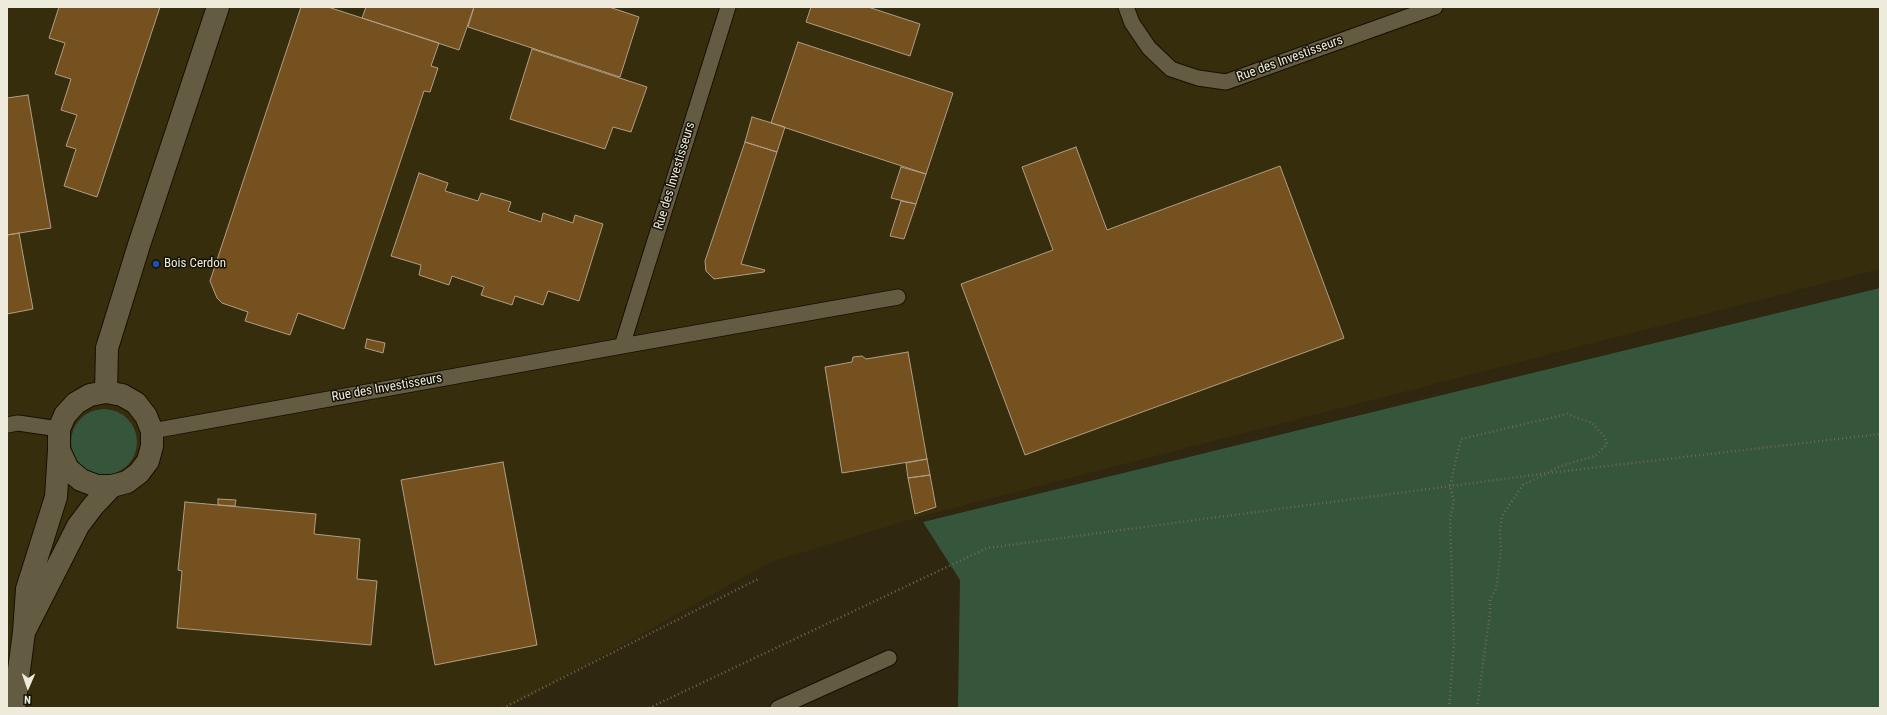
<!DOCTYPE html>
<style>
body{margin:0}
#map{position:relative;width:1887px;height:715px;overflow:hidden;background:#2f270f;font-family:"Roboto Condensed",sans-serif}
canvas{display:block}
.frame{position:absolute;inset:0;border:8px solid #efebdc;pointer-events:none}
.north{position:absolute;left:8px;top:667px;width:40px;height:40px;-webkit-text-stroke:3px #141107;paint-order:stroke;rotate:182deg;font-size:11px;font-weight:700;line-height:16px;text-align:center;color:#efebdc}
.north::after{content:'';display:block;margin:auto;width:14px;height:18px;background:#efebdc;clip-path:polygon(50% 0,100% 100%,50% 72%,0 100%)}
</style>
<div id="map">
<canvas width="1887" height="715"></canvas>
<div class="frame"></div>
<div class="north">N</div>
</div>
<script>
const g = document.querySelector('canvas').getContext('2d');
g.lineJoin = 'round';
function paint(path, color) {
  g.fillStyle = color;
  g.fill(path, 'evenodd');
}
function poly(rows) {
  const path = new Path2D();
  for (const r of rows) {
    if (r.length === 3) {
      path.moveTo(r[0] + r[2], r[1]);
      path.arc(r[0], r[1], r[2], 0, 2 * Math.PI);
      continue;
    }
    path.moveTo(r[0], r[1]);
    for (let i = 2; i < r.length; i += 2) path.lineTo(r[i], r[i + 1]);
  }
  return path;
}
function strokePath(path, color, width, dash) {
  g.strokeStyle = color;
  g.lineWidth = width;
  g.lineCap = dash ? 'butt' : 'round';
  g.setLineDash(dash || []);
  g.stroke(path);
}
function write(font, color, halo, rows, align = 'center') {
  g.font = font + ' "Roboto Condensed",sans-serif';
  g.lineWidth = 3;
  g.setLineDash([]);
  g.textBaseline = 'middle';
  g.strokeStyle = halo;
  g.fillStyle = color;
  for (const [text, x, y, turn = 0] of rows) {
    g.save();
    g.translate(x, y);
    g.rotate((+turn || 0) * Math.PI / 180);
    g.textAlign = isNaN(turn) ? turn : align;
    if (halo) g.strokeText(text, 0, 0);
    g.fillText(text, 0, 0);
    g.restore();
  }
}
paint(poly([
 [7,7,1880,7,1880,269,919,517,771,562,508,708,7,708]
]), '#362d0c');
paint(poly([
 [1880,288,1880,708,958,708,960,580,923,522],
 [104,442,33]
]), '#36563c');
const building = poly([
 [59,7,160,7,97,197,64,186,76,149,66,146,77,115,61,110,71,79,55,74,65,43,49,38,59,7],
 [301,7,328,7,439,43,431,66,438,68,430,92,424,91,344,329,298,313,290,335,245,321,248,312,222,303,217,298,210,281,301,7],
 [366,7,474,7,459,50,362,18,366,7],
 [474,7,609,7,639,17,620,77,468,27,474,7],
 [811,7,868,7,920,24,910,56,806,22,811,7],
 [798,42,953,93,926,174,771,123,798,42],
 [532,49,647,87,631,132,613,127,605,149,510,119,532,49],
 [28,95,51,228,7,235,7,98,28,95],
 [752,117,785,127,777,152,745,142,752,117],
 [745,142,777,152,741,264,765,270,764,272,714,279,706,271,705,261,745,142],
 [1076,147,1107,230,1280,166,1344,338,1025,455,961,284,1053,250,1022,167,1076,147],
 [901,167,926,174,916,204,891,198,901,167],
 [419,173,448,183,445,191,478,201,481,193,511,202,508,211,541,222,543,213,573,223,575,215,603,224,579,301,548,291,543,305,515,296,512,305,481,295,484,287,452,276,449,285,419,275,421,265,391,256,419,173],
 [901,201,916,204,904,239,890,236,901,201],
 [19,233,33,309,7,314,7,235,19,233],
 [367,339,385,343,383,353,365,348,367,339],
 [908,352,927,459,842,473,825,367,852,362,853,357,862,356,866,359,908,352],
 [927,459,930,475,908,478,906,463,927,459],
 [503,462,537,645,435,665,401,480,503,462],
 [930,475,936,507,915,514,908,478,930,475],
 [218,499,236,500,235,506,218,505,218,499],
 [185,502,316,514,314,534,360,539,357,579,377,581,371,645,177,628,182,571,178,570,185,502]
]);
paint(building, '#75511f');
strokePath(building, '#b19d86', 1);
const lane = poly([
 [728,7,622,346,898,297],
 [1126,7,1132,23,1149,48,1171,69,1198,78,1226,82,1435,7],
 [7,425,18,423,59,429],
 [152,431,622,346],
 [778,708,889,658]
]);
const secondary = poly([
 [106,392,107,348,139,245,218,7],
 [24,632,78,526,93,506,112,486,127,482,139,473,148,461,152,446,152,431,146,416,136,403,122,395,106,392,90,395,76,403,65,415,59,429,59,450,68,469,81,480,97,486,112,486],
 [14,708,24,632,27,589,56,497,59,450]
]);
strokePath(lane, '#171000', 17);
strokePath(secondary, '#171000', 24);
strokePath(poly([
 [503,708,760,578],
 [649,708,987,548,1548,473,1880,434],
 [1449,708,1454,644,1450,519,1454,501,1450,486,1461,439,1567,414,1592,423,1605,437,1607,444,1595,456,1564,465,1550,471],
 [1477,708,1490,613,1490,600,1496,589,1501,550,1500,531,1502,516,1523,485,1546,474]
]), '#6f6853', 2.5, [1, 3]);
strokePath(lane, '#645c42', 15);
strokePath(secondary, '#645c42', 22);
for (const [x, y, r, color] of [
 [156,264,4,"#1a4fb4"]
]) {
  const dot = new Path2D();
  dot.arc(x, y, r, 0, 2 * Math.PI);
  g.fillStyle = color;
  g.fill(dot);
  strokePath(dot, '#141107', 1.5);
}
write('13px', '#efebdc', '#141107', [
 ["Rue des Investisseurs",1290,59,-20],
 ["Rue des Investisseurs",675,176,-73],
 ["Rue des Investisseurs",387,388,-10]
]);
write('13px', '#efebdc', '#141107', [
 ["Bois Cerdon",164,264]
], 'left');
</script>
